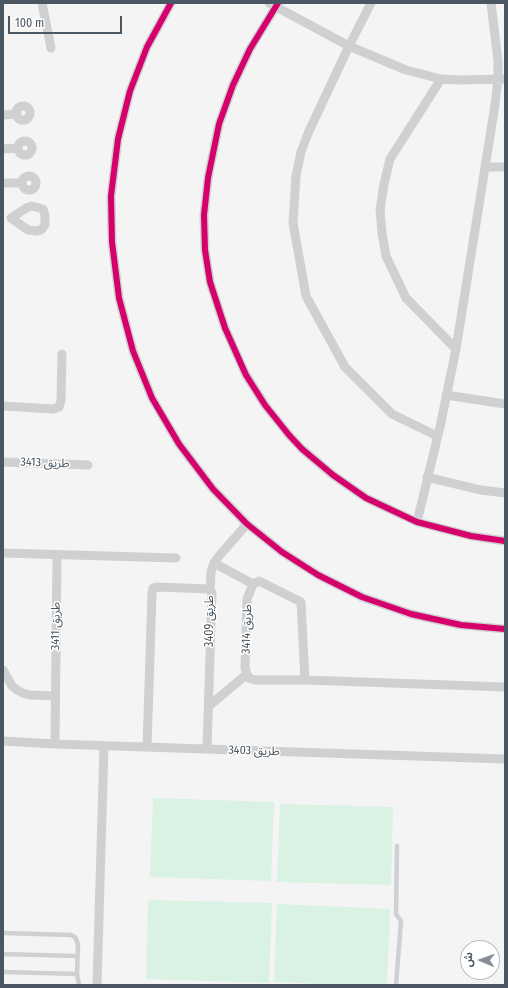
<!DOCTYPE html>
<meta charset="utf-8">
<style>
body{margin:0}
#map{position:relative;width:508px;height:988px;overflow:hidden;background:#f4f4f4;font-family:"Fira Sans Condensed","Noto Sans Arabic",sans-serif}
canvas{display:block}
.frame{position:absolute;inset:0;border:4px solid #4a5661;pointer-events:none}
.north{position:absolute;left:460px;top:940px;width:40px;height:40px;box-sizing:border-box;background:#fff;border:1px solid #b7bbc0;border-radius:50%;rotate:272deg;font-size:11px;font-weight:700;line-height:16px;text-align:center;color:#4a5661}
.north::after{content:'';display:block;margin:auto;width:14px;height:18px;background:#868d94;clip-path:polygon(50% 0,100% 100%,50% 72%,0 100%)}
.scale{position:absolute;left:8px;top:16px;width:114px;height:18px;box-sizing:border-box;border:2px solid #4a5661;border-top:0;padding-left:5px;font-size:12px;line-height:14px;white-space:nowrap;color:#4a5661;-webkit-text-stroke:3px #fff;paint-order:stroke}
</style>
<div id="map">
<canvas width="508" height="988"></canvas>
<div class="frame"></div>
<div class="north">ش</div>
<div class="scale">100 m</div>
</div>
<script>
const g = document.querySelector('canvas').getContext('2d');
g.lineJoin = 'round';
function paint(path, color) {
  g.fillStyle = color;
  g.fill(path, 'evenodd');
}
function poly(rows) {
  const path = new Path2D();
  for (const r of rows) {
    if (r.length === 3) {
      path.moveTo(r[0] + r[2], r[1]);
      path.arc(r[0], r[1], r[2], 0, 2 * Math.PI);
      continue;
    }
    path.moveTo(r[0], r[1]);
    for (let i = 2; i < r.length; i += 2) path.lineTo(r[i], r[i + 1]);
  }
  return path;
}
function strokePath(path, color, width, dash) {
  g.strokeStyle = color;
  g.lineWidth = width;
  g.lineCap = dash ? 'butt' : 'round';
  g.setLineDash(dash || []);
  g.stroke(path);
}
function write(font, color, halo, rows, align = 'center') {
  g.font = font + ' "Fira Sans Condensed","Noto Sans Arabic",sans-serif';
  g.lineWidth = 3;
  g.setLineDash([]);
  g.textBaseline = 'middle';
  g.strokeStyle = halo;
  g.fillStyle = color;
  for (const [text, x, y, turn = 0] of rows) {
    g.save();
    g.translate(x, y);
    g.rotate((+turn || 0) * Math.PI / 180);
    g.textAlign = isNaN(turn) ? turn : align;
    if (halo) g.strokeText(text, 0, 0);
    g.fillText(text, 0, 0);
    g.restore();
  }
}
paint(poly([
 [153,798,274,802,271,881,150,877],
 [280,804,393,807,391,885,277,882],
 [148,900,272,903,269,983,146,979],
 [277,904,390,909,387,985,344,985,274,982]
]), '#d9f2e3');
strokePath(poly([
 [3,933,71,935,75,937,78,944,77,974,79,985],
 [3,954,77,956],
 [3,972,77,974],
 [396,985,401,921,396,914,397,846]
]), '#ced0d2', 4.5);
strokePath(poly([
 [42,3,51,48],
 [171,3,147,47,130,91,118,139,111,196,112,242,119,298,133,351,152,398,179,444,213,489,247,524,282,552,318,575,362,597,411,614,461,625,505,629],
 [269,3,349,46,406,70,441,79,458,80,505,79],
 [278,3,250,49,233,85,219,124,208,178,204,215,205,250,210,282,225,328,246,375,265,405,289,435,302,449,333,475,366,498,417,522,471,536,505,541],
 [371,3,349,46,309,131,301,152,296,176,293,223,306,296,345,367,392,414,437,436],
 [441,79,390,159,384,184,380,210,382,233,386,256,406,298,456,349],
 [23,113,7],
 [3,115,17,114],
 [25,148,7],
 [3,149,18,148],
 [486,167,505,167],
 [29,183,7],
 [3,183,22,183],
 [32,206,43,209,45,216,45,225,41,230,36,231,28,230,11,218,28,207,32,206],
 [446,395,505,404],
 [3,406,53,409,59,407,61,400,62,354],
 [3,462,88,465],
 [427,477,481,490,505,493],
 [417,522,440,427,456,349,495,105,498,79,498,61,491,3],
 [3,553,176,558],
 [214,563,253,584],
 [210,590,211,572,214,563,219,556,247,524],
 [3,670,12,686,17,690,23,693,30,695,55,696],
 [305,680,301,602,259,581,253,584,247,599,245,668,247,674,249,678,255,680,305,680,505,687],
 [209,706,247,674],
 [3,741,55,744,505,759],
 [55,744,57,555],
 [147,747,152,594,153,588,157,587,208,589,212,592,207,749],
 [97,985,104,746]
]), '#ced0d2', 9);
strokePath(poly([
 [171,3,147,47,130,91,118,139,111,196,112,242,119,298,133,351,152,398,179,444,213,489,247,524,282,552,318,575,362,597,411,614,461,625,505,629],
 [278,3,250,49,233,85,219,124,208,178,204,215,205,250,210,282,225,328,246,375,265,405,289,435,302,449,333,475,366,498,417,522,471,536,505,541]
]), '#d6006c', 6);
write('12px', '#4a5661', '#fff', [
 ["طريق 3413",45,463,2],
 ["طريق 3409",210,621,-90],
 ["طريق 3411",56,626,-89],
 ["طريق 3414",247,629,-88],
 ["طريق 3403",254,751,2]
]);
</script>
